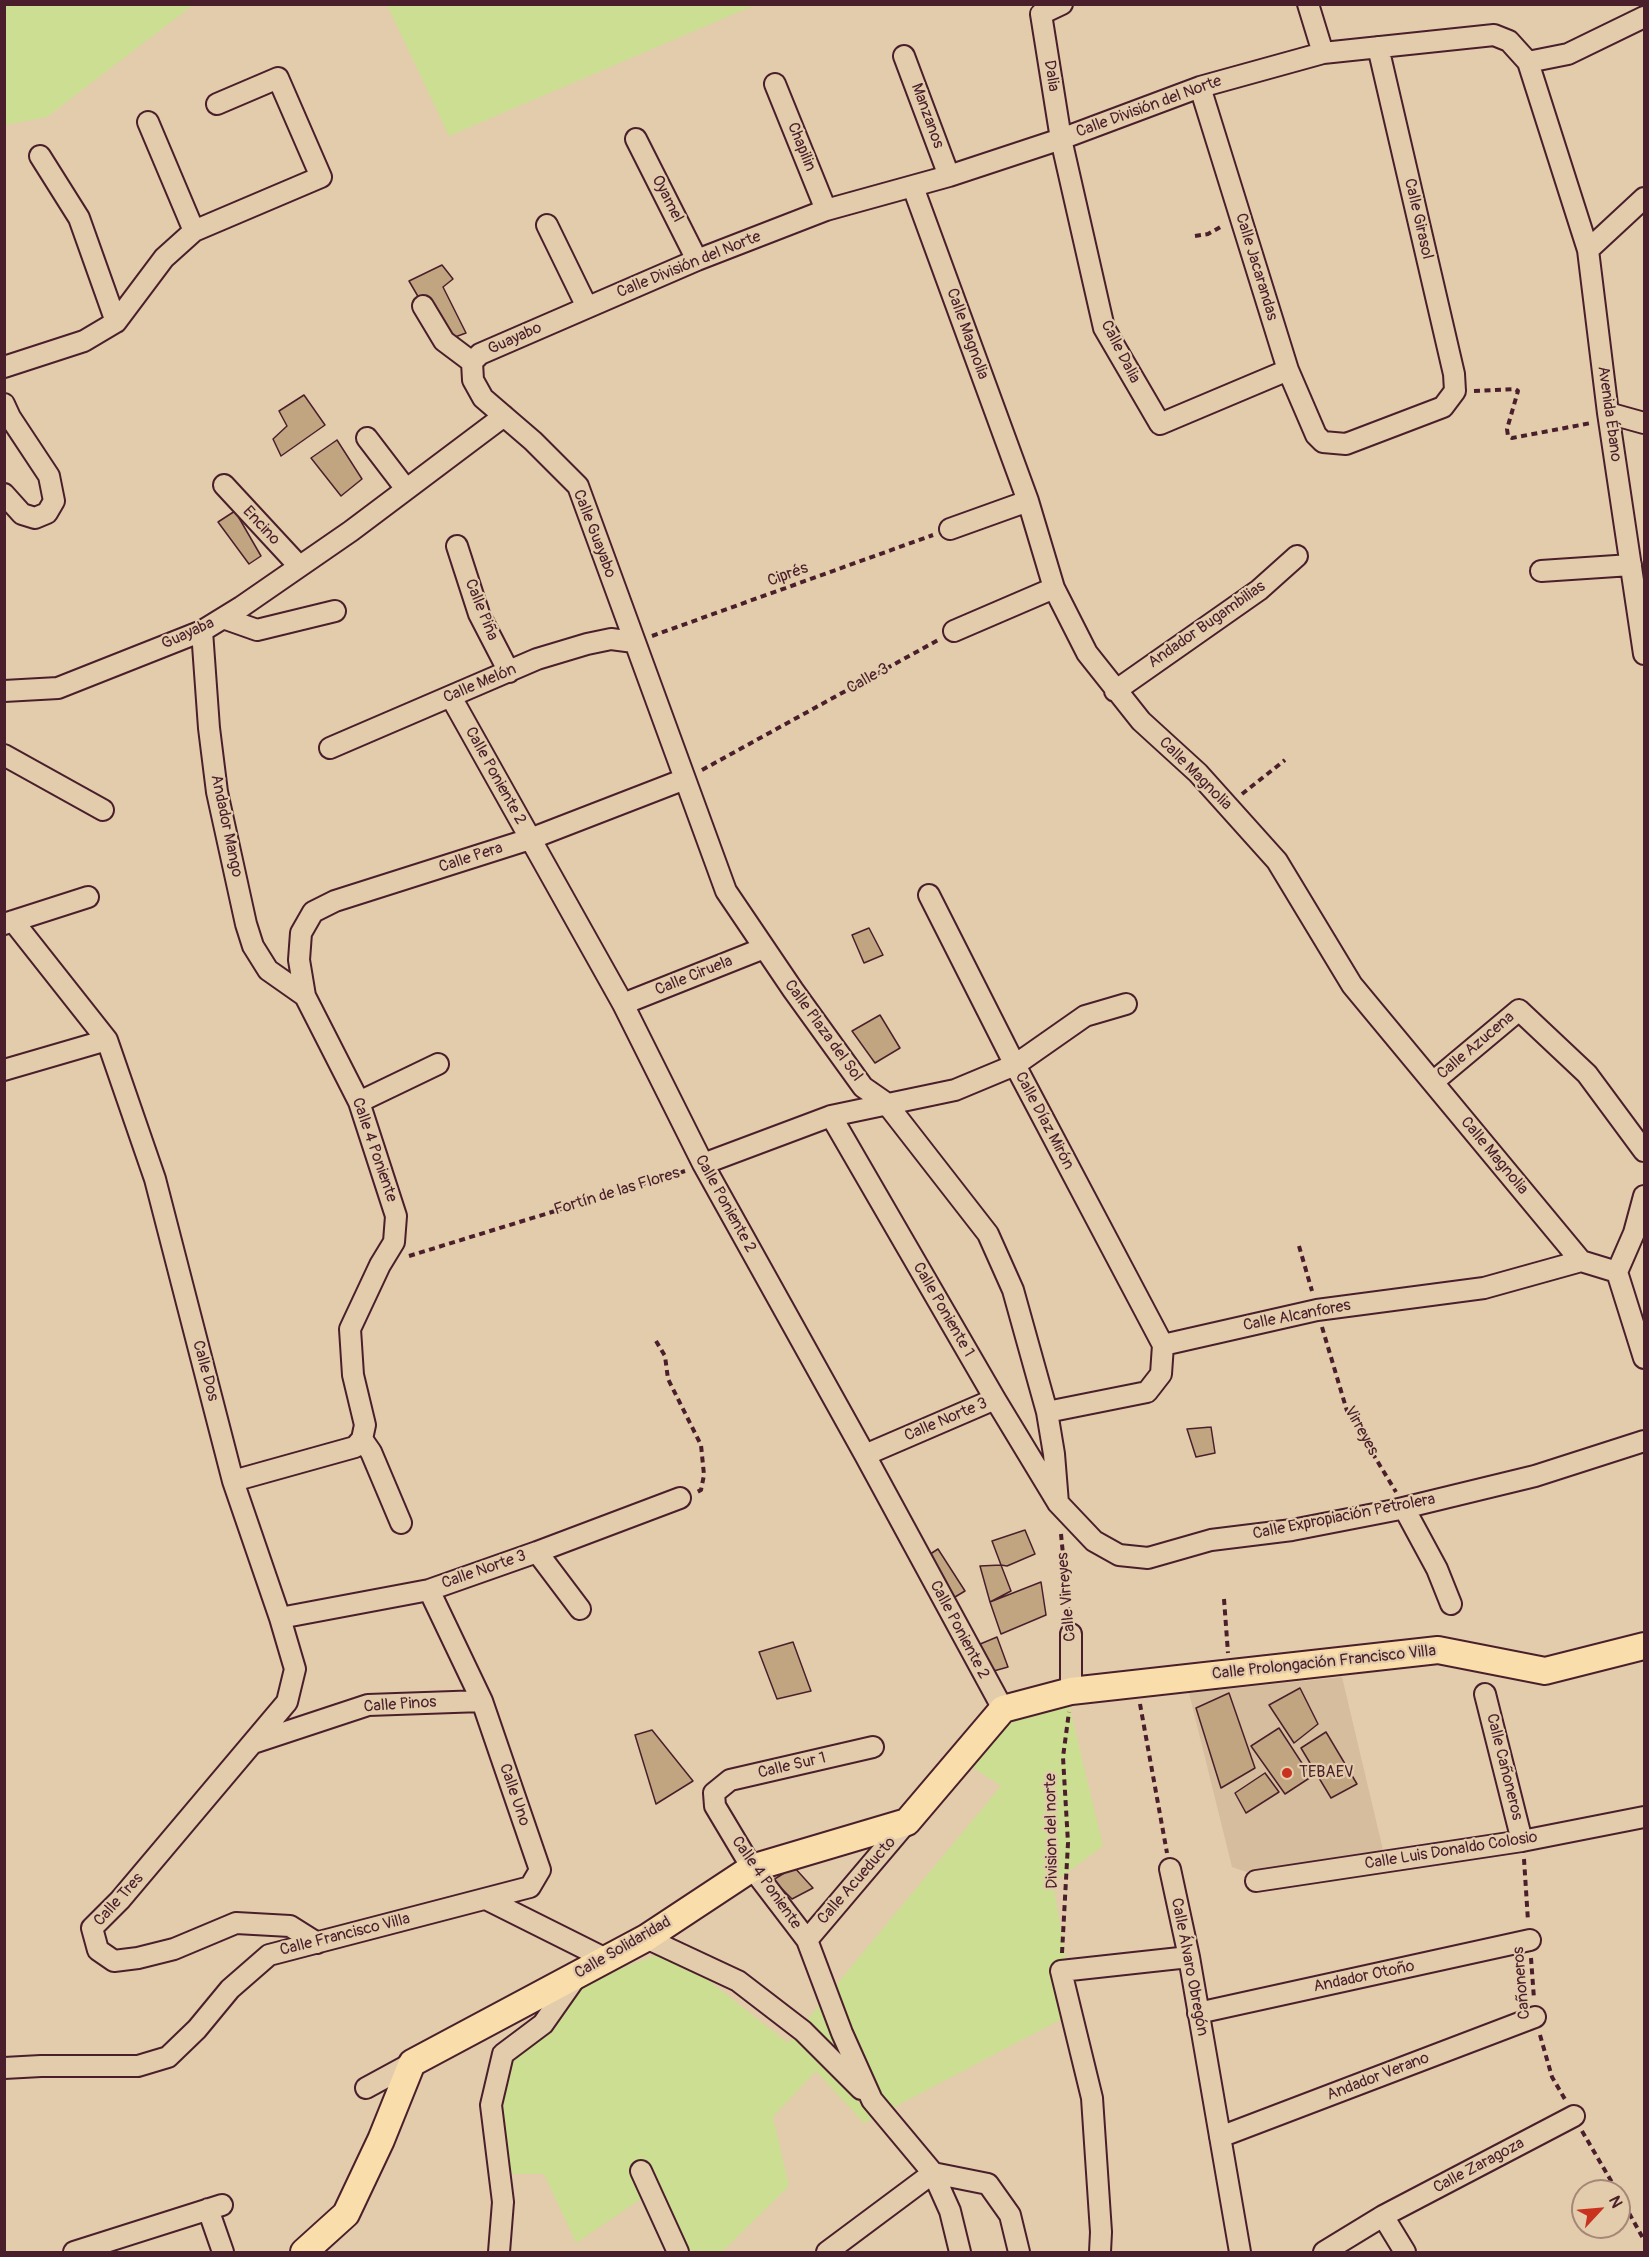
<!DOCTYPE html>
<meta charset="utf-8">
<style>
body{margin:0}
#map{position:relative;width:1649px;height:2257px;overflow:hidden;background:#e3ccac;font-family:Pangolin,sans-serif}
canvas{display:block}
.frame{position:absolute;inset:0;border:6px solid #4a1f2b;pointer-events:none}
.north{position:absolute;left:1571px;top:2179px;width:60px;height:60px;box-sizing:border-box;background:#e3ccac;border:2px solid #a68778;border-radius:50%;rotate:64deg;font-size:16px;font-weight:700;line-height:24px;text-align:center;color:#4a1f2b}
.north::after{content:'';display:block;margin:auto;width:21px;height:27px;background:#c8321e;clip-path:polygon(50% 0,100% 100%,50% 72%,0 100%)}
</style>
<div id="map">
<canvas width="1649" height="2257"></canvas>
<div class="frame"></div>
<div class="north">N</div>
</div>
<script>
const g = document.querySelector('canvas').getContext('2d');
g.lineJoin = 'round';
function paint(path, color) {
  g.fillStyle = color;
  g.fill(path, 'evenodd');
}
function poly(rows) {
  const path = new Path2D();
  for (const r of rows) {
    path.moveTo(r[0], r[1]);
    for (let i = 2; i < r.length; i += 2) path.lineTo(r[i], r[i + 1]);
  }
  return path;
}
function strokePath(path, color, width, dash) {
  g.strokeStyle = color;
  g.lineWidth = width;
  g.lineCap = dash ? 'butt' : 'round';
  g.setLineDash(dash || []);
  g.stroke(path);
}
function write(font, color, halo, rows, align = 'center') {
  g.font = font + ' Pangolin,sans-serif';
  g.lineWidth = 4.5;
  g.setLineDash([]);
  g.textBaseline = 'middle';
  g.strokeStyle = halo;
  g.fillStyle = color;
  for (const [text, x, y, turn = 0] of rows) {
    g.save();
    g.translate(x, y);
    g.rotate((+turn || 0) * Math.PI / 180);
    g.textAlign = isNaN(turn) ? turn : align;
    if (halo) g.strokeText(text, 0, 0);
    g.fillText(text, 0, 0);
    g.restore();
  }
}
paint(poly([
 [1342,1677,1384,1854,1252,1874,1232,1867,1189,1693]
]), '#d5bd9d');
paint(poly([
 [5,4,193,4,193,5,47,117,5,125],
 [387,5,755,5,449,136],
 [1069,1704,1103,1846,1053,1883,1075,2012,864,2123,816,2071,773,2117,789,2186,722,2252,670,2252,651,2192,576,2243,544,2174,502,2174,501,2062,570,1987,670,1950,788,2043,1001,1786,954,1755,981,1725]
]), '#cbde92');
const building = poly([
 [442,265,453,279,443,287,466,333,444,341,409,281,442,265],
 [304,395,325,425,281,456,273,439,287,426,279,411,304,395],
 [337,440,362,479,341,496,311,458,337,440],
 [235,511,261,556,249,564,218,522,235,511],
 [869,928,883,955,864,963,852,935,869,928],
 [880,1015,900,1048,875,1063,852,1031,880,1015],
 [1211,1427,1215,1453,1196,1457,1187,1429,1211,1427],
 [1025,1530,1035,1554,1007,1566,1001,1565,992,1541,1025,1530],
 [938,1549,965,1591,945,1603,921,1560,938,1549],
 [1001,1565,1011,1591,990,1602,980,1566,1001,1565],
 [1041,1582,1046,1615,1001,1634,990,1602,1041,1582],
 [997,1637,1008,1667,983,1674,973,1647,997,1637],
 [793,1642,811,1691,777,1699,759,1652,793,1642],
 [1300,1688,1318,1724,1294,1743,1269,1705,1300,1688],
 [1229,1693,1255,1768,1221,1788,1196,1708,1229,1693],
 [1279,1728,1311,1777,1285,1794,1251,1746,1279,1728],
 [652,1730,693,1781,656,1804,635,1735,652,1730],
 [1326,1732,1357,1784,1331,1798,1301,1748,1326,1732],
 [1265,1773,1279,1792,1246,1813,1235,1793,1265,1773],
 [794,1867,813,1888,792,1899,773,1880,794,1867]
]);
paint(building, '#c0a580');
strokePath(building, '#4a1f2b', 1.5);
const minor = poly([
 [1062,4,1041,14,1061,139,1104,328,1160,424,1288,370],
 [1308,4,1323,53],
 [904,56,949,176],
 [1528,62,1568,54,1644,17],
 [775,84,826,210],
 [1200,87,1288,370,1316,435,1323,442,1346,444,1443,407,1455,391,1454,374,1378,47],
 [148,122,194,231],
 [636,139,697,260],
 [40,156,79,218,116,322],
 [913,187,1028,501,1054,588,1087,653,1141,721,1198,773,1277,861,1352,985,1581,1261,1617,1272],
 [1644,198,1588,250,1608,413,1644,654],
 [547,225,587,307],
 [423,306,444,341,472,362],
 [4,367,84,341,116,322,164,258,194,231,321,177,278,78,217,104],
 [4,404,10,417,49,476,54,501,47,513,35,518,22,514,4,494],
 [1608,413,1644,423],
 [367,438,406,489],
 [224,485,299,566],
 [950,529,1028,501],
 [457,546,479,614,509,672],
 [1541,571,1631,565],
 [223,618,257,630,335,611],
 [202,631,209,728,217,792,246,924,253,946,268,970,305,996],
 [954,631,1054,588],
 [4,691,58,688,202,631,241,607,351,531,504,416],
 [1115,691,1259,590,1297,556],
 [451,697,623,1004,703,1164,865,1455,1003,1709],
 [330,748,537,659,587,644,611,639,634,642],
 [4,755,103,810],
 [929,895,1015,1065,1163,1345],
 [13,921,107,1040,155,1179,233,1481,280,1618,295,1669,287,1702,120,1900,92,1928,98,1950,114,1961,138,1958,174,1949,236,1923,290,1926,317,1943],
 [4,924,88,897],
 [623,1004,764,948],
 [4,1070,107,1040],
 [1433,1082,1519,1010,1587,1074,1644,1151],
 [359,1102,438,1064],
 [831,1116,995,1399,1058,1503,1094,1541,1119,1555,1148,1558,1211,1540,1292,1530,1395,1510,1535,1476,1644,1441],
 [703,1164,831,1116,955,1090,1015,1065,1085,1016,1126,1004],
 [1644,1196,1634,1233,1617,1272,1644,1358],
 [1163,1345,1317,1310,1484,1288,1581,1261],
 [1047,1412,1147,1392,1161,1374,1163,1345],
 [362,1439,365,1425,353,1375,350,1329,380,1265,394,1242,396,1216,359,1102,305,996,299,960,301,933,313,912,335,901,530,839,685,779],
 [362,1439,371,1452,401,1523],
 [865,1455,995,1399],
 [233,1481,355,1447,362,1439],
 [1058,1503,1054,1454,1047,1412,1013,1290,988,1234,886,1103,863,1087,793,990,726,891,578,486,533,441,483,398,473,380,472,362,480,354,697,260,826,210,949,176,1061,139,1200,87,1323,53,1494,35,1509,41,1528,62,1588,250],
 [1404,1508,1437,1569,1451,1604],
 [537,1552,580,1609],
 [280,1618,429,1590,537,1552,680,1498],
 [1071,1634,1071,1691],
 [1485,1694,1522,1841],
 [253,1743,368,1705,482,1701],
 [873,1747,730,1780,714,1793,715,1806,752,1868,807,1940,842,2033,872,2100,933,2173,950,2211,960,2252],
 [1170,1869,1189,1957,1240,2252],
 [1256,1881,1522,1841,1644,1817],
 [486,1899,606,1959],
 [646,1938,738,1981,803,2031,861,2089],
 [807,1940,907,1822],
 [1198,2013,1530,1940],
 [4,2068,41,2066,138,2066,168,2057,197,2029,230,1989,269,1955,530,1887,540,1870,482,1701,429,1590],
 [366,2088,412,2063],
 [1220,2137,1535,2017],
 [641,2171,678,2252],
 [208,2209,223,2252],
 [1383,2216,1405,2252],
 [74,2252,222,2205],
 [499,2252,503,2202,491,2105,503,2054,543,2024,576,1977],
 [827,2252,933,2173,988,2184,1010,2215,1019,2252],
 [1100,2252,1101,2232,1092,2098,1061,1971,1189,1957],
 [1324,2252,1383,2216,1574,2116]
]);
const major = poly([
 [304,2252,346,2214,381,2140,412,2063,646,1938,752,1868,907,1822,1003,1709,1071,1691,1438,1650,1545,1671,1644,1646]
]);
strokePath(minor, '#4a1f2b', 24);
strokePath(major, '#4a1f2b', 30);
strokePath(poly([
 [1195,236,1208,234,1224,225],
 [1474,391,1515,389,1518,391,1507,429,1508,436,1512,438,1591,423],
 [652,636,933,535],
 [702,770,940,639],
 [1242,794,1285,760],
 [1299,1246,1312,1291],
 [409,1256,685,1171],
 [1322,1327,1347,1411,1396,1492],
 [656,1341,665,1356,668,1379,701,1445,704,1475,701,1490,697,1492],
 [1061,1534,1069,1616],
 [1224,1599,1228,1653],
 [1140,1704,1167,1853],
 [1524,1859,1528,1921],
 [1062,1953,1068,1843,1063,1757,1069,1712],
 [1531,1958,1534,1999],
 [1540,2035,1552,2077,1566,2101],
 [1582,2131,1617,2191],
 [1619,2195,1644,2240]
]), '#4a1f2b', 4, [6, 4.5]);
strokePath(minor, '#e3ccac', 20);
strokePath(major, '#f9deab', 26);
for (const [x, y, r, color] of [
 [1287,1773,6,"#c8321e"]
]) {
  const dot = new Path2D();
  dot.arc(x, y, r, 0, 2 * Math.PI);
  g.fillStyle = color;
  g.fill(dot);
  strokePath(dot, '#e3ccac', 2);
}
write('16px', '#4a1f2b', '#e3ccac', [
 ["Dalia",1051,76,81],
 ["Calle División del Norte",1149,107,-20],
 ["Manzanos",927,116,70],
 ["Chapilin",801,147,68],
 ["Oyamel",667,199,63],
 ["Calle Girasol",1418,219,77],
 ["Calle División del Norte",689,265,-22],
 ["Calle Jacarandas",1256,267,73],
 ["Calle Magnolia",967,334,70],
 ["Guayabo",515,339,-24],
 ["Calle Dalia",1120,352,63],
 ["Avenida Ébano",1609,414,82],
 ["Encino",261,526,47],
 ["Calle Guayabo",594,534,69],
 ["Ciprés",788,575,-20],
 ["Calle Piña",481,610,68],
 ["Andador Bugambilias",1207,625,-35],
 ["Guayaba",188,634,-24],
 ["Calle 3",868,679,-29],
 ["Calle Melón",480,684,-23],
 ["Calle Magnolia",1195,774,45],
 ["Calle Poniente 2",495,776,61],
 ["Andador Mango",226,826,78],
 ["Calle Pera",471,858,-18],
 ["Calle Ciruela",694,976,-22],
 ["Calle Plaza del Sol",823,1031,54],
 ["Calle Azucena",1476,1046,-40],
 ["Calle Díaz Mirón",1044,1121,62],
 ["Calle 4 Poniente",374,1150,71],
 ["Calle Magnolia",1494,1156,50],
 ["Fortín de las Flores",617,1192,-17],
 ["Calle Poniente 2",725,1204,61],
 ["Calle Poniente 1",943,1310,60],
 ["Calle Alcanfores",1297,1316,-11],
 ["Calle Dos",205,1371,75],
 ["Calle Norte 3",946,1420,-23],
 ["Virreyes",1361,1431,61],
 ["Calle Expropiación Petrolera",1344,1517,-11],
 ["Calle Norte 3",484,1570,-19],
 ["Calle Virreyes",1067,1597,-95],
 ["Calle Poniente 2",959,1630,62],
 ["Calle Prolongación Francisco Villa",1324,1663,-6],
 ["Calle Pinos",400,1705,-4],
 ["Calle Sur 1",792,1766,-13],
 ["Calle Cañoneros",1504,1767,76],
 ["Calle Uno",514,1795,71],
 ["Division del norte",1052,1831,-91],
 ["Calle Luis Donaldo Colosio",1451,1851,-9],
 ["Calle Acueducto",857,1881,-49],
 ["Calle 4 Poniente",766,1883,55],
 ["Calle Tres",119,1900,-48],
 ["Calle Francisco Villa",345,1935,-14],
 ["Calle Solidaridad",623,1948,-30],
 ["Calle Álvaro Obregón",1189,1967,79],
 ["Andador Otoño",1364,1977,-12],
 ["Cañoneros",1522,1983,-95],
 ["Andador Verano",1378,2077,-21],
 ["Calle Zaragoza",1479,2166,-28]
]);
write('16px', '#4a1f2b', '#e3ccac', [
 ["TEBAEV",1299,1773]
], 'left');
</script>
